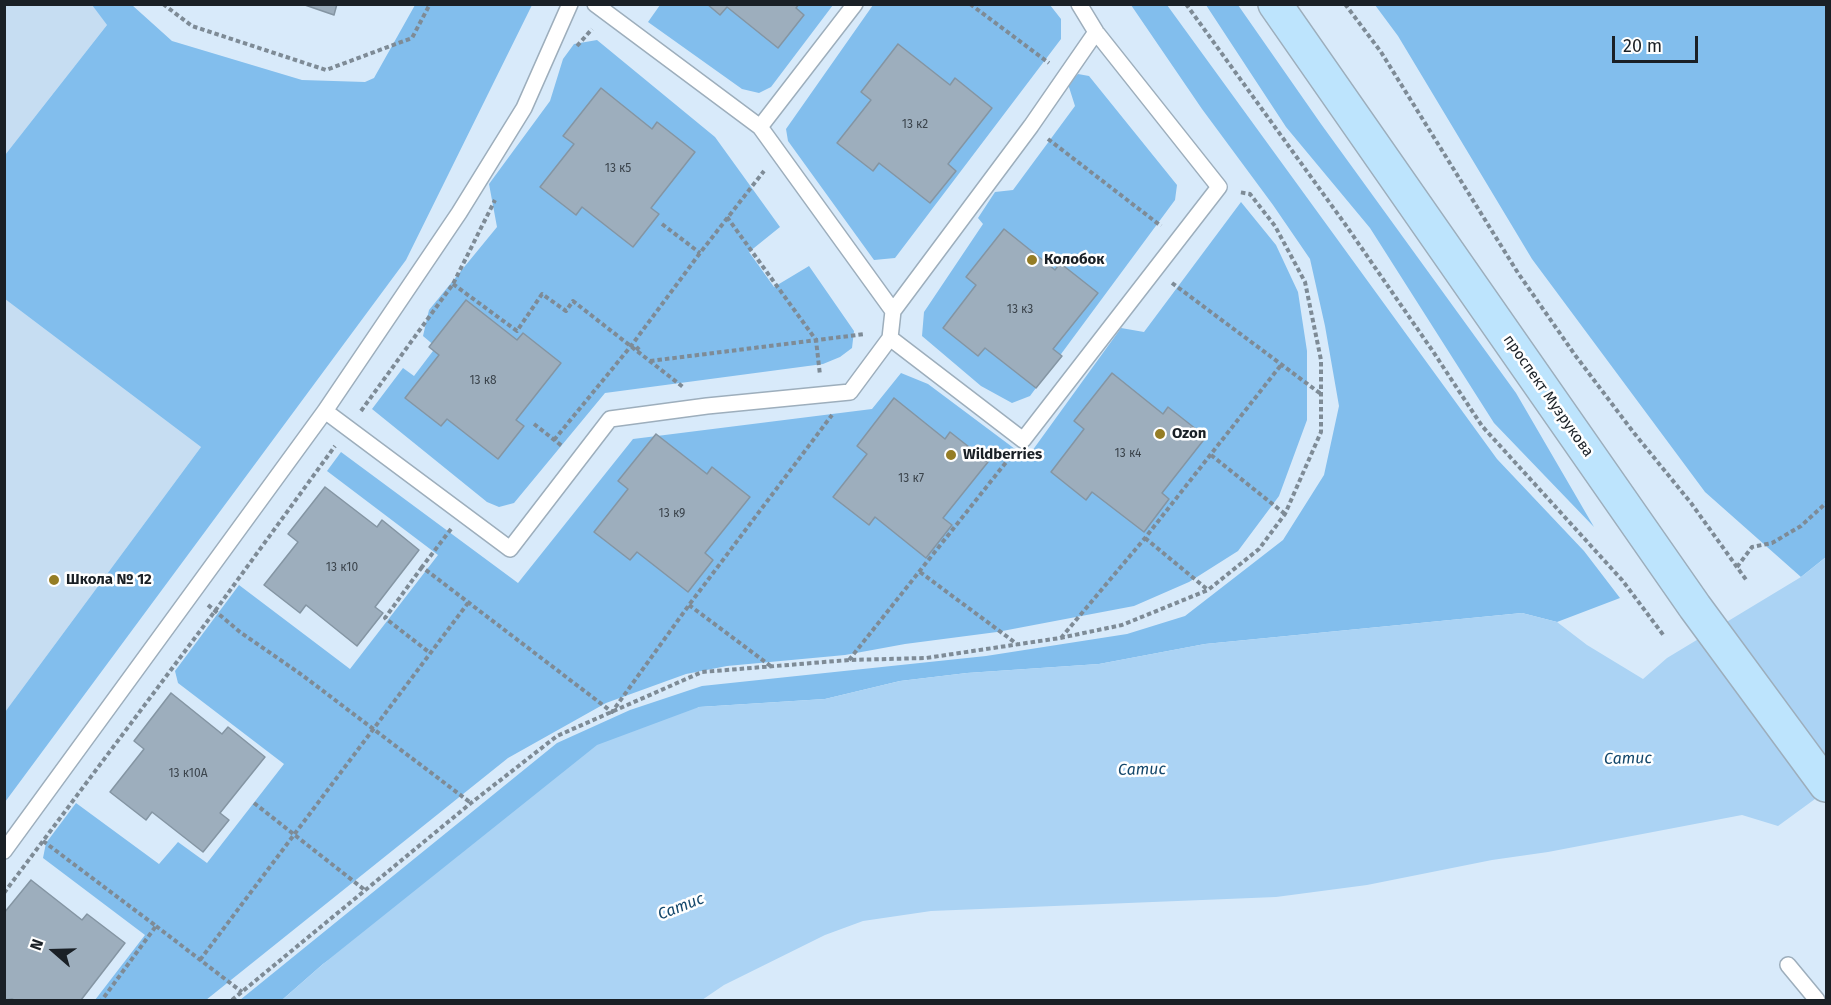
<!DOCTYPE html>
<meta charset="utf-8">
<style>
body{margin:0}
#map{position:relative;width:1831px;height:1005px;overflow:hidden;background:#d8eafa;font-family:"Fira Sans",sans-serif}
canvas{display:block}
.frame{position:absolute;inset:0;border:6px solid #1a2026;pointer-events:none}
.north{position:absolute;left:24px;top:921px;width:60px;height:60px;-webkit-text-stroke:4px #fff;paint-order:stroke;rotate:290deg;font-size:16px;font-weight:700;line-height:24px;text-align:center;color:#1a2026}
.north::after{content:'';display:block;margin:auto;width:21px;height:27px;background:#1a2026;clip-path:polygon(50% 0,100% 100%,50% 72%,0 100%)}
.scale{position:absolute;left:1612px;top:36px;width:86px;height:27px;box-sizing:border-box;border:3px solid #1a2026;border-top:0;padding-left:8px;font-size:18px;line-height:21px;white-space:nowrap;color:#1a2026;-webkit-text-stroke:4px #fff;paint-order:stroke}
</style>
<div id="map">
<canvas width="1831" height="1005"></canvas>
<div class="frame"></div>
<div class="north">N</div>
<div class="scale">20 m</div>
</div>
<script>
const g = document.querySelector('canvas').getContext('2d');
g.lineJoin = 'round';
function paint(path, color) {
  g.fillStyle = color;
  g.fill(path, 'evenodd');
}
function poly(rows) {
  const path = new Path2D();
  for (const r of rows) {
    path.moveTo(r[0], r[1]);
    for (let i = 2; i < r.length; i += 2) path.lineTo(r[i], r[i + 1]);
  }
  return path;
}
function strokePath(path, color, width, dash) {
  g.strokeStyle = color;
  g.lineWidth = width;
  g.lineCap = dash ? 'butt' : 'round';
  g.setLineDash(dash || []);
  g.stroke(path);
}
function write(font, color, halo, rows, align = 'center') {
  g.font = font + ' "Fira Sans",sans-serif';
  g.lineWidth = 5;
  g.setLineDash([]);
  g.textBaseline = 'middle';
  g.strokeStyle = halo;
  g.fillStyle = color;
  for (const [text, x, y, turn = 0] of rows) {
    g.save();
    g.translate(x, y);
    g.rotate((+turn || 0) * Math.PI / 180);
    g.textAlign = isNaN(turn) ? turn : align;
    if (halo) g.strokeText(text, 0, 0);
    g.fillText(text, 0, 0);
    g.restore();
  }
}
paint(poly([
 [5,5,92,5,107,25,5,155],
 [5,299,201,447,5,712]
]), '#c6ddf2');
paint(poly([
 [92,5,132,5,172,41,302,80,365,82,374,78,415,5,532,5,406,260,5,802,5,712,201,447,5,299,5,155,107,25],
 [660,5,833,5,771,87,759,93,742,89,648,22],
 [873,5,1050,5,1061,19,1061,39,895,258,874,260,788,141,786,129],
 [1131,5,1167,5,1497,459,1584,551,1620,598,1557,622,1522,613,1205,644,1099,664,967,673,900,681,825,699,699,707,323,964,282,1000,240,1000,557,743,630,710,702,686,986,656,1127,634,1185,616,1283,540,1324,475,1339,406,1325,326,1310,259,1273,205,1202,109],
 [1206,5,1238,5,1321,124,1516,393,1594,527,1494,423,1370,228,1286,127],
 [1375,5,1826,5,1826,557,1801,577,1705,492,1532,259,1398,36],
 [597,40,715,137,780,227,749,252,774,287,809,266,854,331,852,348,840,357,823,364,605,393,514,503,499,507,487,502,372,409,403,368,414,376,436,347,423,336,429,310,497,227,489,184,550,101,563,59,574,44],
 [1078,74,1089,76,1177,185,1175,200,1030,396,1012,403,981,386,922,336,924,312,983,224,978,218,995,192,1013,190,1075,106,1068,84],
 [1241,202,1276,245,1298,292,1307,351,1307,420,1279,496,1238,551,1189,582,1134,606,997,632,905,644,845,655,727,666,686,674,606,703,508,758,206,1000,95,1000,145,935,43,858,46,843,76,803,159,864,178,842,207,863,284,764,178,683,175,671,239,585,350,669,438,555,327,471,341,452,518,583,633,439,872,409,901,373,928,384,1027,458,1121,328,1144,332]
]), '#82beed');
paint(poly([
 [1826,557,1826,791,1778,826,1742,815,1548,852,1492,860,1367,885,1276,897,931,911,863,921,825,935,724,985,702,1000,282,1000,323,964,597,745,699,707,825,699,900,681,967,673,1099,664,1205,644,1522,613,1557,622,1587,645,1643,679,1667,658,1801,577]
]), '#abd3f4');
const building = poly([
 [302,4,337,4,334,15,302,4],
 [707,4,799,4,796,8,804,15,778,48,727,7,720,15,707,4],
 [898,44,950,85,955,78,992,108,948,164,956,171,930,203,879,163,873,171,837,143,871,100,861,92,898,44],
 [601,88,652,129,657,122,695,152,651,208,659,214,633,247,582,207,576,215,540,187,574,144,563,136,601,88],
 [1004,229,1055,270,1060,263,1098,293,1053,349,1062,356,1036,388,985,348,978,356,943,328,976,285,966,277,1004,229],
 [466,300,517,340,523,333,561,363,516,420,524,426,498,459,447,419,441,426,405,398,439,355,429,347,466,300],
 [1112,373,1163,414,1168,407,1206,437,1162,493,1169,499,1144,532,1092,492,1086,500,1051,472,1084,429,1074,421,1112,373],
 [894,398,945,439,950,432,988,462,943,518,952,525,926,558,875,517,869,525,833,497,867,454,857,446,894,398],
 [656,434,707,474,712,467,750,497,705,553,713,560,688,592,637,552,630,560,594,532,628,489,618,481,656,434],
 [325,487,377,527,382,520,419,550,375,607,383,613,357,646,306,605,300,613,264,585,298,542,288,534,325,487],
 [171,693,222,734,228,727,265,757,220,813,229,820,203,852,152,812,146,820,110,792,144,749,134,741,171,693],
 [31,880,82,920,87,914,125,943,81,1000,14,1000,12,999,4,1000,4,913,31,880]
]);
paint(building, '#9daebd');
strokePath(building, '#8495a3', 1.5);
const lane = poly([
 [595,4,760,127],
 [855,4,760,127,893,311],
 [890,338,1023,440,1219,187,1096,32,1079,4],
 [325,411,510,549,610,419,707,406,850,392,890,338,893,311,1031,126,1096,32],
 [4,851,325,411,459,213,524,108,570,4],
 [1788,965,1817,1000]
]);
const secondary = poly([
 [1275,4,1695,607,1826,785]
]);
strokePath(lane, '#9daebc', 18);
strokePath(secondary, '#9daebc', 36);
strokePath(poly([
 [163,4,192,26,326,70,412,38,430,4],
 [970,4,1049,63],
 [1186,4,1345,224,1432,350,1482,426,1622,580,1664,636],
 [1345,4,1381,52,1518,273,1575,355,1634,433,1691,503,1747,581],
 [577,46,592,29],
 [1048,139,1161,226],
 [727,217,816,340,820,375],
 [662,224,700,253],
 [1172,283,1321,394],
 [453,284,517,331,542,294,566,311,573,301,683,387],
 [636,350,640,346],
 [650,361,865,334],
 [361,411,453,284,495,200],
 [534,424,562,446],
 [554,440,631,346,700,253,764,171],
 [1211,455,1285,514],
 [451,529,422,567,612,712,689,605,832,415],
 [1145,538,1208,590],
 [422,567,385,618,430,653],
 [1737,567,1752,547,1772,543,1801,526,1826,503],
 [920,572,1017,644],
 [208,605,240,632,302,675,471,803],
 [689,605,772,667],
 [1061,638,1145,538,1281,365],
 [849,660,1011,456],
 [254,803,366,891],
 [43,841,156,926,102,1000],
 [4,893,215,611,335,446],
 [156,926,242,992],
 [200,960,468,603],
 [232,1000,471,803,557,736,702,672,849,660,926,658,1060,638,1122,625,1208,590,1259,549,1285,514,1321,432,1321,360,1305,282,1275,226,1250,194,1239,192]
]), '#7e8b96', 4, [4.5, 3]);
strokePath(lane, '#fff', 15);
strokePath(secondary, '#bde4fd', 33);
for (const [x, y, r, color] of [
 [1032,260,6,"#957d25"],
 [1160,434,6,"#957d25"],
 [951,455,6,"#957d25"],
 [54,580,6,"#957d25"]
]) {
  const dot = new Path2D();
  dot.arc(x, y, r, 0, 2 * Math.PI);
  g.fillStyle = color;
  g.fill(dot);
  strokePath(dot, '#fff', 2);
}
write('12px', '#3b444c', null, [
 ["13 к2",915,125],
 ["13 к5",618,169],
 ["13 к3",1020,310],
 ["13 к8",483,381],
 ["13 к4",1128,454],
 ["13 к7",911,479],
 ["13 к9",672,514],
 ["13 к10",342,568],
 ["13 к10А",188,774]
]);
write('bold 15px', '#1a2026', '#fff', [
 ["Колобок",1044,260],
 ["Ozon",1172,434],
 ["Wildberries",963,455],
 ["Школа № 12",66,580]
], 'left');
write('15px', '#1a2026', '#fff', [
 ["проспект Музрукова",1548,396,55]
]);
write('italic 16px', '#14486c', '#fff', [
 ["Сатис",1628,759,-1],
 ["Сатис",1142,770,-1],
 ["Сатис",681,907,-21]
]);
</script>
